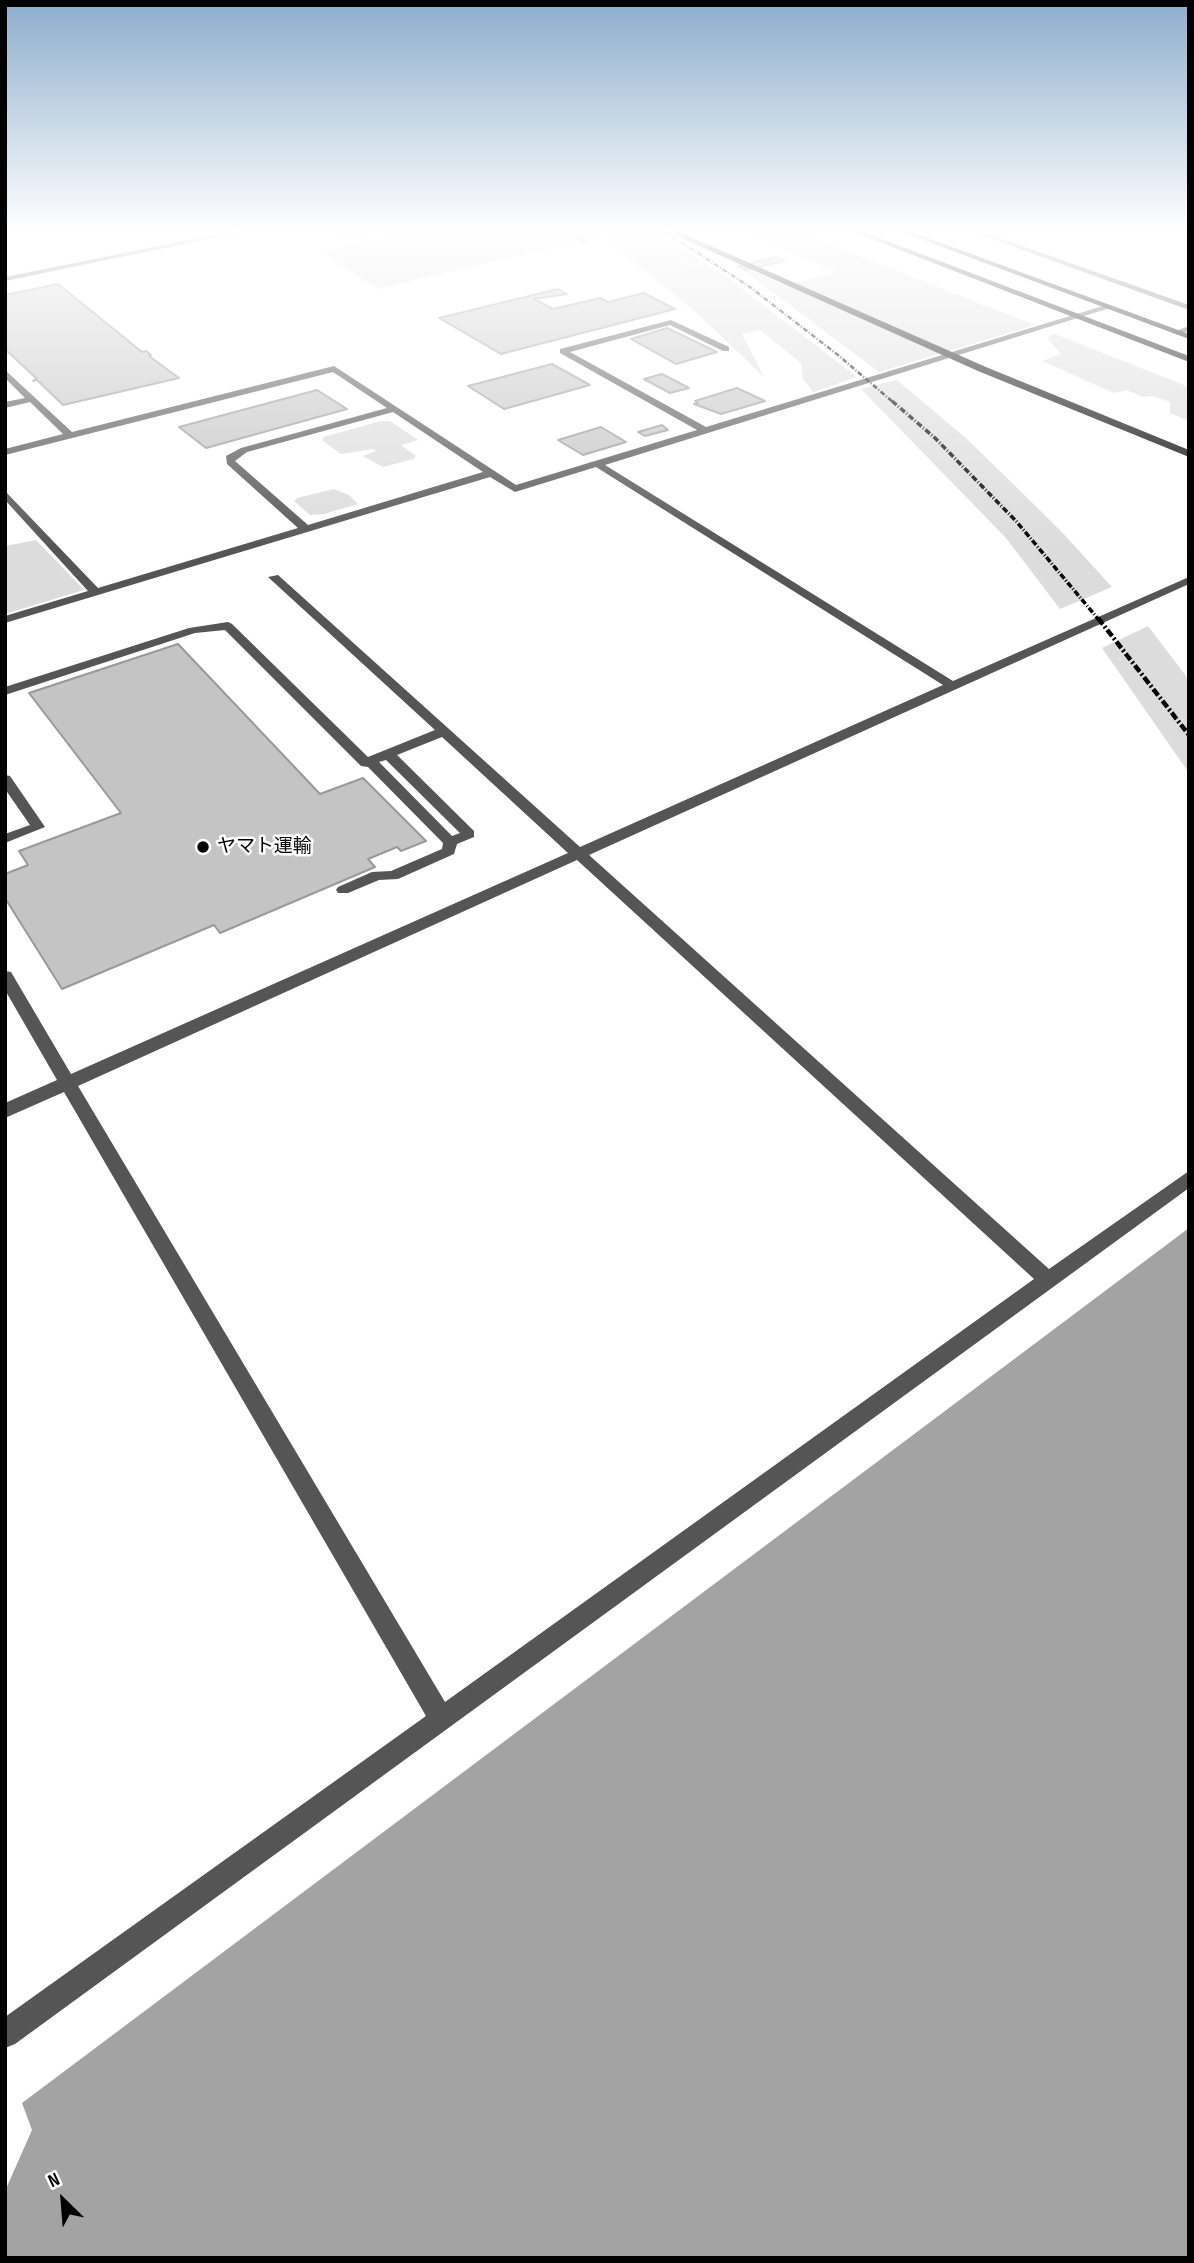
<!DOCTYPE html>
<meta charset="utf-8">
<style>
body{margin:0}
#map{position:relative;width:1194px;height:2263px;overflow:hidden;background:#fff;font-family:"Sofia Sans Condensed",sans-serif}
canvas{display:block}
.frame{position:absolute;inset:0;border:7px solid #000;pointer-events:none}
.north{position:absolute;left:28px;top:2165px;width:70px;height:70px;-webkit-text-stroke:5px #fff;paint-order:stroke;rotate:335deg;font-size:19px;font-weight:700;line-height:28px;text-align:center;color:#000}
.north::after{content:'';display:block;margin:auto;width:24px;height:32px;background:#000;clip-path:polygon(50% 0,100% 100%,50% 72%,0 100%)}
</style>
<div id="map">
<canvas width="1194" height="2263"></canvas>
<div class="frame"></div>
<div class="north">N</div>
</div>
<script>
const g = document.querySelector('canvas').getContext('2d');
g.lineJoin = 'round';
function paint(path, color) {
  g.fillStyle = color;
  g.fill(path, 'evenodd');
}
function poly(rows) {
  const path = new Path2D();
  for (const r of rows) {
    path.moveTo(r[0], r[1]);
    for (let i = 2; i < r.length; i += 2) path.lineTo(r[i], r[i + 1]);
  }
  return path;
}
function strokePath(path, color, width, dash) {
  g.strokeStyle = color;
  g.lineWidth = width;
  g.lineCap = dash ? 'butt' : 'round';
  g.setLineDash(dash || []);
  g.stroke(path);
}
function write(font, color, halo, rows, align = 'center') {
  g.font = font + ' "Sofia Sans Condensed","Noto Sans JP",sans-serif';
  g.lineWidth = 5;
  g.setLineDash([]);
  g.textBaseline = 'middle';
  g.strokeStyle = halo;
  g.fillStyle = color;
  for (const [text, x, y, turn = 0] of rows) {
    g.save();
    g.translate(x, y);
    g.rotate((+turn || 0) * Math.PI / 180);
    g.textAlign = isNaN(turn) ? turn : align;
    if (halo) g.strokeText(text, 0, 0);
    g.fillText(text, 0, 0);
    g.restore();
  }
}
paint(poly([
 [418,231,558,231,575,242,378,289,319,252],
 [586,231,655,231,728,278,857,377,813,392,803,379,801,363,760,330,742,334,764,377,696,312,604,238,612,236,707,270,613,234,596,237],
 [742,231,795,231,1035,325,879,372,731,261,784,286,836,272],
 [1055,334,1189,387,1189,421,1170,413,1170,402,1153,396,1143,397,1127,390,1114,393,1042,361,1061,354,1048,339,1050,335],
 [897,380,967,439,1060,530,1112,587,1060,609,1006,538,861,389],
 [381,421,390,421,418,440,401,445,416,456,414,459,383,467,363,456,376,451,373,449,341,454,323,441,323,437],
 [334,489,349,495,358,504,324,514,310,515,294,501,297,498],
 [36,540,84,590,5,614,5,546],
 [1148,626,1189,680,1189,773,1102,648]
]), '#dcdcdc');
paint(poly([
 [1189,1228,1189,2258,5,2258,5,2191,32,2130,22,2103]
]), '#a3a3a3');
const building = poly([
 [332,231,377,231,344,238,332,231],
 [776,257,784,261,746,270,738,266,776,257],
 [58,284,142,352,146,351,151,355,149,356,179,378,63,405,37,380,33,381,37,379,5,349,5,295,58,284],
 [558,289,567,294,534,299,553,309,600,298,608,302,644,293,675,309,501,354,439,318,558,289],
 [667,328,717,352,676,364,631,339,667,328],
 [552,364,590,385,504,409,468,386,552,364],
 [662,374,689,388,670,393,644,379,662,374],
 [737,388,765,401,721,414,694,404,698,403,695,401,737,388],
 [317,390,347,409,206,448,179,427,317,390],
 [662,425,668,430,645,436,638,432,662,425],
 [601,427,626,442,583,455,558,440,601,427],
 [178,644,320,794,363,778,426,841,401,851,397,847,368,859,375,867,220,933,214,925,62,989,5,898,5,874,28,865,19,851,121,813,29,693,178,644]
]);
paint(building, '#c4c4c4');
strokePath(building, '#999', 2);
paint(poly([
 [233,231,247,231,5,281,5,277,233,231],
 [565,231,574,231,590,241,583,243,565,231],
 [970,231,980,231,1189,305,1189,310,970,231],
 [1106,305,1113,307,605,465,953,681,1189,577,1189,584,589,855,1049,1269,1189,1171,1189,1188,15,2044,5,2048,5,2017,426,1716,64,1092,5,1118,5,1103,57,1080,5,990,5,971,11,972,71,1074,568,853,442,737,397,755,474,831,474,837,457,844,454,854,398,879,379,880,348,893,338,893,336,890,338,887,372,872,391,871,442,849,443,843,368,767,361,766,225,630,195,633,5,695,5,687,189,628,228,622,232,624,368,757,435,730,268,577,278,575,580,847,943,685,596,467,515,492,490,477,5,623,5,616,88,591,5,500,5,491,98,588,298,528,227,464,226,456,241,448,387,408,333,372,5,455,5,449,63,434,30,402,5,408,5,402,25,398,5,378,5,370,72,432,334,366,516,485,697,430,560,353,560,349,671,320,729,347,729,351,723,351,670,325,570,352,706,427,1106,305],
 [393,412,483,472,308,525,235,461,247,452,393,412],
 [386,760,460,833,452,836,379,762,386,760],
 [577,860,1034,1279,445,1702,78,1086,577,860],
 [1189,326,1189,331,1177,335,1173,332,1189,326],
 [5,775,10,776,45,827,5,843,5,834,30,825,5,789,5,775]
]), '#555');
paint(poly([
 [851,231,861,231,1189,356,1189,362,851,231],
 [899,231,909,231,1189,334,1189,339,899,231]
]), '#000');
paint(poly([
 [666,231,677,231,986,367,1189,450,1189,457,978,371,666,231]
]), '#000');
strokePath(poly([
 [664,231,750,287,838,355,894,403]
]), '#000', 2.5, [5, 2, 1, 2]);
strokePath(poly([
 [892,401,935,438,1016,521,1099,620]
]), '#000', 3.5, [6, 2, 1, 2]);
strokePath(poly([
 [1098,618,1189,735]
]), '#000', 4.5, [8, 2.5, 2, 2.5]);
const sky = g.createLinearGradient(0, 0, 0, 548);
sky.addColorStop(0, '#8cadcc');
sky.addColorStop(0.42, '#fff');
sky.addColorStop(1, '#ffffff00');
g.fillStyle = sky;
g.fillRect(0, 0, 1194, 548);
for (const [x, y, r, color] of [
 [203,847,7,"#000"]
]) {
  const dot = new Path2D();
  dot.arc(x, y, r, 0, 2 * Math.PI);
  g.fillStyle = color;
  g.fill(dot);
  strokePath(dot, '#fff', 2.5);
}
write('19px', '#000', '#fff', [
 ["ヤマト運輸",217,847]
], 'left');
</script>
